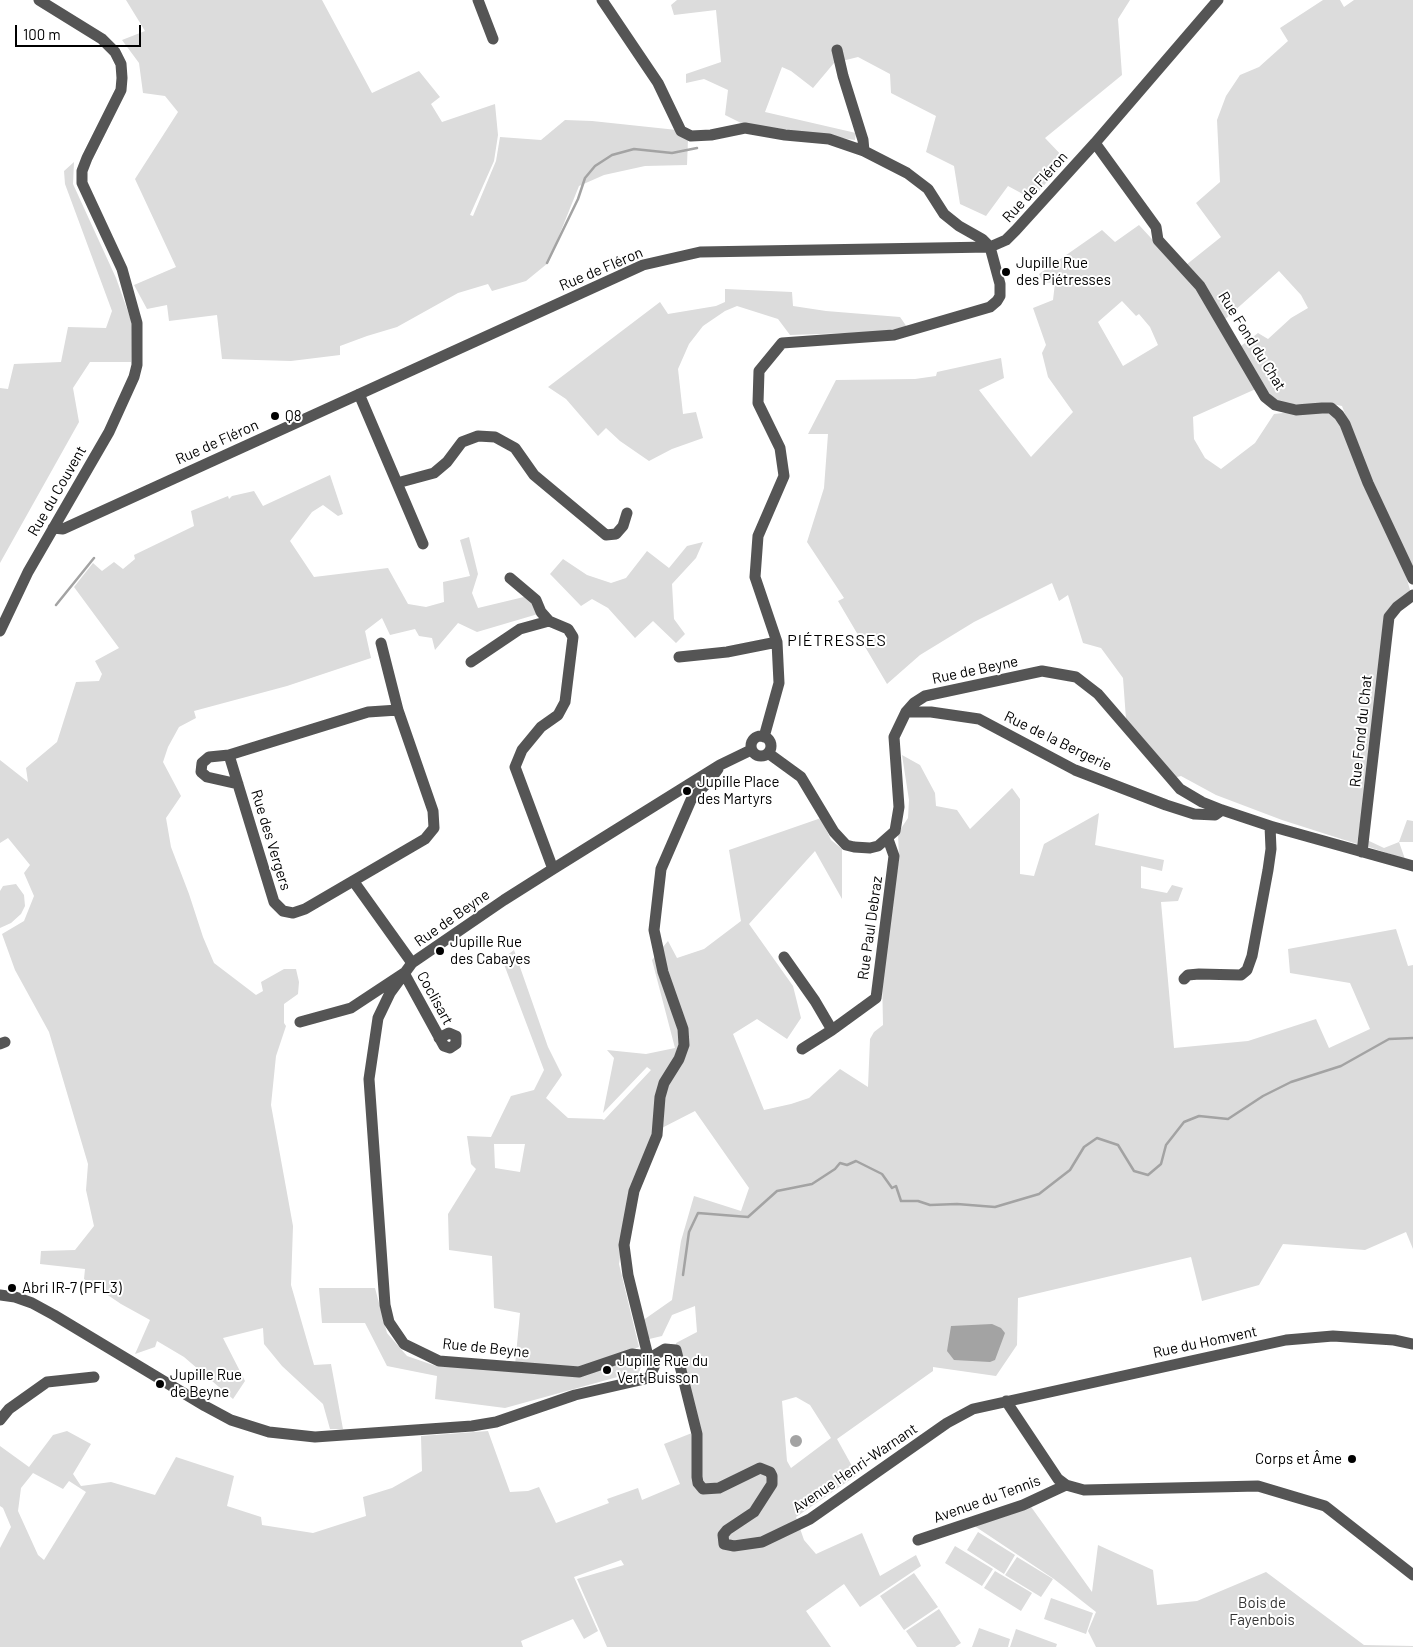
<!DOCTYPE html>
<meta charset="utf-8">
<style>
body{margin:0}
#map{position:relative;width:1413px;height:1647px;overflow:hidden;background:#fff;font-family:Barlow,sans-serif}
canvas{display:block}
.scale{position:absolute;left:15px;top:25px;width:126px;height:22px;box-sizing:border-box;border:2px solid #000;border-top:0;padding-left:6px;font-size:15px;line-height:18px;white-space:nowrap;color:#000;-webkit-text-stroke:4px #fff;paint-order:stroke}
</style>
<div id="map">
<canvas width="1413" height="1647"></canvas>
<div class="scale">100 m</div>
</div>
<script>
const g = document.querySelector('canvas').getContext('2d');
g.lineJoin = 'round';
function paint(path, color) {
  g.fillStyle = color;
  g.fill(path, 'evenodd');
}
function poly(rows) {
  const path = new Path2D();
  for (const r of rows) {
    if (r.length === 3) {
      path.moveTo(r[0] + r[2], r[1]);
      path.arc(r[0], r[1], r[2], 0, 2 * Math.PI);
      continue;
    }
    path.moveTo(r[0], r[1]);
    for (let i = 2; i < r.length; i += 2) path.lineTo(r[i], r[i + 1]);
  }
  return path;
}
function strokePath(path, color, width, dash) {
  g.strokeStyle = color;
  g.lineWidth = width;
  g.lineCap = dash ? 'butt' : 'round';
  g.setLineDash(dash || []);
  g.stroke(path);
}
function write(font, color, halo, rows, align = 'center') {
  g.font = font + ' Barlow,sans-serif';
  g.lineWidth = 4;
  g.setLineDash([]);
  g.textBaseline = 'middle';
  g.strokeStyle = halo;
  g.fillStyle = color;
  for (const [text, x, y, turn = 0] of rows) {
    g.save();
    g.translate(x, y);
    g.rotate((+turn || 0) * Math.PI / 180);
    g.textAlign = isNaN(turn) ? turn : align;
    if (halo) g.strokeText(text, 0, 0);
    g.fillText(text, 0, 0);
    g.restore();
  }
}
paint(poly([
 [126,0,322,0,372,93,419,71,440,97,431,104,442,122,495,104,498,135,494,161,470,215,473,216,496,161,500,137,541,140,565,120,592,121,677,130,688,139,687,165,645,166,604,175,579,186,548,263,526,281,492,291,488,284,458,293,397,327,367,336,340,346,340,355,291,361,222,359,217,315,169,321,167,305,147,309,134,285,176,267,135,179,178,112,165,96,143,93,139,63,122,40,145,31],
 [677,0,1130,0,1118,19,1122,75,1045,138,1066,160,1032,199,1008,186,986,216,960,204,954,166,926,152,936,116,891,93,890,74,858,57,834,63,813,88,791,71,782,67,765,112,856,133,855,140,741,123,725,115,728,90,704,79,686,83,686,74,721,62,716,10,674,15,671,5],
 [1323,0,1340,0,1344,7,1354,0,1413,0,1413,568,1372,484,1342,406,1332,404,1288,404,1276,400,1261,384,1241,346,1258,333,1268,339,1291,318,1308,308,1301,295,1279,271,1223,321,1186,265,1221,237,1196,203,1220,182,1217,120,1226,96,1240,75,1259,67,1288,41,1280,28],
 [74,162,73,184,116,278,132,323,131,362,90,362,73,388,79,422,0,563,0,388,8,389,14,364,61,362,68,327,106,328,112,311,65,184,64,171],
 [1139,225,1197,288,1258,388,1193,417,1194,439,1205,458,1221,469,1255,443,1274,414,1292,412,1330,413,1340,424,1403,565,1410,590,1393,606,1357,844,1282,820,1216,795,1181,776,1173,778,1126,719,1123,678,1101,648,1083,643,1068,595,1059,601,1052,583,974,622,920,655,887,684,838,601,844,598,807,542,824,488,828,434,808,434,836,380,915,379,936,376,937,372,1001,358,1004,378,979,390,1031,457,1073,412,1048,377,1042,353,1046,345,1033,308,1053,300,1055,283,1043,282,1039,274,1102,230,1115,242],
 [1122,301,1136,316,1139,314,1150,327,1158,345,1123,366,1098,322],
 [725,289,792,292,793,306,826,311,900,317,907,327,877,332,790,335,778,319,737,306,725,311,703,326,689,344,678,369,683,414,696,412,703,438,672,449,649,461,620,441,606,428,598,436,566,399,548,387,660,302,668,314,716,306,725,302],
 [330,475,343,514,338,516,323,505,312,512,290,541,314,577,388,568,408,604,426,607,444,602,443,582,470,576,460,540,469,537,478,574,472,593,478,608,528,596,538,614,477,632,458,623,435,650,432,638,419,636,415,629,390,635,382,618,365,631,371,658,287,686,194,711,196,718,179,727,168,747,163,762,181,796,166,818,171,847,189,894,203,937,214,963,256,995,263,991,261,982,284,969,296,969,299,982,298,994,284,1004,284,1023,286,1026,276,1056,271,1105,293,1226,291,1285,314,1365,331,1364,343,1429,330,1429,323,1404,282,1366,264,1344,263,1328,223,1338,245,1381,233,1399,184,1357,157,1341,155,1347,135,1354,150,1320,121,1304,84,1279,85,1269,40,1264,41,1251,75,1250,94,1226,86,1190,88,1164,49,1032,15,970,2,934,24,921,34,896,24,873,30,865,8,838,0,843,0,760,28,782,26,768,57,742,76,682,99,681,102,674,95,661,119,648,74,587,93,563,102,571,114,562,123,569,135,559,134,555,194,526,191,511,228,496,229,499,232,496,254,491,263,506],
 [703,542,696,558,672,584,674,619,685,634,676,643,653,621,635,638,608,608,592,599,581,606,550,574,563,559,587,575,611,583,626,578,647,551,669,568,687,546],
 [902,755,920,765,935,793,936,806,957,810,970,829,1012,788,1020,799,1020,874,1034,876,1044,844,1099,813,1095,845,1164,860,1162,871,1141,866,1141,888,1167,893,1172,885,1183,888,1178,901,1161,902,1174,1048,1248,1041,1316,1019,1329,1048,1370,1029,1350,983,1290,973,1288,949,1396,929,1408,966,1413,965,1413,1249,1406,1232,1365,1250,1283,1244,1259,1285,1202,1301,1191,1257,1018,1298,1017,1345,996,1376,933,1367,933,1371,837,1439,857,1475,796,1517,804,1540,816,1554,862,1533,880,1576,916,1555,921,1566,860,1607,844,1584,806,1611,831,1647,607,1647,577,1579,624,1565,621,1560,574,1577,598,1631,584,1639,573,1619,521,1641,523,1647,0,1647,0,1548,11,1527,3,1508,0,1506,0,1446,29,1467,53,1435,67,1431,91,1444,73,1474,81,1486,111,1482,155,1495,176,1457,234,1476,227,1506,261,1517,262,1525,313,1533,366,1516,363,1497,392,1488,422,1471,421,1436,488,1431,510,1492,528,1491,539,1487,556,1523,609,1503,607,1499,638,1488,642,1500,680,1484,664,1444,697,1431,676,1343,697,1332,695,1306,672,1315,662,1336,645,1340,642,1321,672,1300,681,1241,694,1196,741,1211,749,1188,695,1111,654,1132,630,1190,619,1264,639,1347,579,1369,515,1365,520,1313,494,1308,492,1256,449,1250,448,1214,476,1169,471,1164,467,1136,491,1137,511,1096,534,1090,544,1070,502,959,514,950,548,1047,562,1075,546,1098,568,1118,602,1119,604,1120,651,1070,647,1067,603,1113,614,1058,607,1050,646,1054,675,1048,652,960,668,941,677,958,704,949,741,921,729,850,821,818,831,840,842,849,842,899,815,851,749,924,793,986,801,1018,787,1039,757,1019,733,1034,764,1110,791,1104,809,1098,840,1069,868,1087,870,1039,874,1032,883,1025,882,975,899,858,898,833,908,818,909,800],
 [494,1144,525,1144,520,1172,495,1168],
 [796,1397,810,1405,831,1438,791,1468,787,1461,782,1401],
 [33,1473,63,1489,69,1481,86,1492,44,1560,38,1555,18,1511,21,1488],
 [1407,820,1413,821,1413,842,1399,842,1405,859,1366,846,1367,840,1384,848,1399,842],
 [16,884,24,895,25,906,21,914,11,923,0,928,0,891,3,886],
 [319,1288,375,1288,387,1333,407,1356,436,1366,584,1374,632,1361,642,1364,639,1373,632,1373,505,1408,435,1399,437,1376,387,1366,365,1323,322,1323],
 [1029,1504,1092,1592,1098,1545,1153,1570,1157,1605,1197,1601,1266,1572,1364,1645,1413,1646,1413,1647,1096,1647,1088,1631,1096,1612,1054,1579,970,1523],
 [978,1532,1015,1555,1004,1574,967,1550],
 [955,1546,993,1569,982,1586,945,1563],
 [1017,1557,1053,1579,1041,1597,1005,1575],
 [995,1571,1032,1593,1021,1611,984,1588],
 [914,1573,938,1607,904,1630,880,1596],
 [1051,1598,1093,1613,1086,1634,1044,1619],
 [939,1609,961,1643,955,1647,917,1647,906,1631],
 [979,1628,1010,1639,1008,1647,972,1647],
 [1016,1629,1057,1644,1056,1647,1010,1647]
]), '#dcdcdc');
paint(poly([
 [992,1324,1001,1328,1005,1333,995,1360,990,1362,954,1360,947,1351,951,1326],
 [796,1441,6]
]), '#a3a3a3');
strokePath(poly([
 [547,263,578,199,585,178,595,166,612,155,634,149,672,153,697,148],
 [56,605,94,558],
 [683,1275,689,1232,698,1213,748,1217,777,1191,812,1184,835,1169,840,1163,847,1165,856,1161,882,1174,892,1188,896,1186,901,1201,918,1201,930,1205,957,1204,995,1207,1039,1194,1070,1170,1084,1147,1097,1138,1118,1145,1134,1171,1148,1175,1161,1164,1166,1145,1184,1122,1199,1116,1228,1119,1263,1096,1291,1082,1341,1066,1389,1039,1413,1038]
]), '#a3a3a3', 2.5);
strokePath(poly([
 [478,0,493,39],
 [602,0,658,83,681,131,691,136,711,135,745,128,785,135,829,139,864,151,907,173,928,189,944,214,959,226,982,239,990,247],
 [837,50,843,76,863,140,864,151],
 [1095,143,1156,227,1158,240,1200,286,1265,397,1275,405,1296,410,1322,408,1331,408,1339,415,1345,424,1368,483,1413,579],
 [359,394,423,544],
 [397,483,434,473,447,462,462,442,478,436,495,437,515,448,534,475,606,535,616,534,623,526,627,513],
 [53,528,63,529,643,265,700,252,990,247,1006,240,1016,230,1095,143,1218,0],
 [510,578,536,600,541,612,549,621,568,629,573,637,565,702,558,715,541,727,522,750,515,767,553,869],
 [0,631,28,572,109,432,134,377,137,365,137,323,122,269,82,183,82,171,87,158,121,90,122,78,121,64,115,52,102,39,39,0],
 [381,643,398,710,433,811,434,828,425,839,305,909,293,913,283,911,274,902,229,755,368,712,398,710],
 [679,657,727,652,777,642],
 [471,662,520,629,549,621],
 [906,712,931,712,979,719,1075,770,1166,805,1194,814,1215,815,1222,810],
 [761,746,10],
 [764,737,779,683,777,642,755,577,758,536,784,476,780,448,758,403,759,371,782,343,894,335,990,307,997,301,1000,296,1000,284,990,247],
 [768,753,801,777,834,832,846,845,854,847,870,848,878,846,895,831,899,807,894,737,906,712,914,703,925,696,1042,671,1076,677,1098,694,1180,789,1202,802,1222,810,1270,826,1413,866],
 [229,755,209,757,202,763,201,772,207,777,238,784],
 [1362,852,1389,617,1397,607,1413,595],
 [354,882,412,963],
 [784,957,815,1001,832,1030],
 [1184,979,1188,975,1199,974,1241,975,1247,970,1252,956,1268,870,1271,849,1270,826],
 [300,1022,351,1008,404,973,444,1046,450,1048,456,1044,456,1036,449,1033,439,1038],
 [0,1044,5,1042],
 [802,1049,832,1030,876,998,894,856,888,839],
 [0,1295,15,1297,32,1303,54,1315,205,1406,231,1420,269,1432,315,1437,472,1426,496,1422,575,1395,649,1378,654,1367,648,1356,632,1354,579,1372,439,1361,404,1344,389,1322,385,1305,369,1079,378,1018,390,993,412,963,504,900,553,869,720,765,751,750],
 [648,1356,628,1275,624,1245,634,1191,657,1135,660,1097,664,1083,679,1059,684,1045,683,1029,663,972,654,930,661,869,691,800,710,780,718,769],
 [650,1358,665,1349,676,1350,697,1434,697,1477,698,1483,703,1489,719,1488,760,1468,770,1472,772,1476,772,1484,754,1512,727,1530,723,1535,724,1544,734,1546,762,1542,810,1519,947,1423,973,1409,1286,1340,1333,1336,1394,1340,1413,1344],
 [1006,1401,1058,1479,1066,1485,1084,1490,1258,1486,1325,1506,1413,1575],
 [0,1420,9,1409,47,1382,94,1377],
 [918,1540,1023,1505,1066,1485]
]), '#555', 11);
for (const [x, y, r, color] of [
 [1006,272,5,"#000"],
 [275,416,5,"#000"],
 [687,791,5,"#000"],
 [440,951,5,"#000"],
 [12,1288,5,"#000"],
 [607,1370,5,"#000"],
 [160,1384,5,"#000"],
 [1352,1459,5,"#000"]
]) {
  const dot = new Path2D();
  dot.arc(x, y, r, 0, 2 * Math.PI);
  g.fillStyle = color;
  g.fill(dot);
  strokePath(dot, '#fff', 2);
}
write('15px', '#000', '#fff', [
 ["Rue de Fléron",1035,187,-48],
 ["Rue de Fléron",601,269,-23],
 ["Rue Fond du Chat",1252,341,58],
 ["Rue de Fléron",217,442,-24],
 ["Rue du Couvent",57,491,-60],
 ["Rue de Beyne",975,670,-12],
 ["Rue Fond du Chat",1361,731,-84],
 ["Rue de la Bergerie",1058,741,26],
 ["Rue des Vergers",271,840,73],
 ["Rue de Beyne",452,918,-35],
 ["Rue Paul Debraz",870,928,-82],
 ["Coclisart",435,998,61],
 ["Rue du Homvent",1205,1342,-12],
 ["Rue de Beyne",486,1348,6],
 ["Avenue Henri-Warnant",855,1468,-34],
 ["Avenue du Tennis",987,1499,-20]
]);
write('15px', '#000', '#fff', [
 ["Jupille Rue",1016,263],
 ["des Piétresses",1016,280],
 ["Q8",285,416],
 ["Jupille Place",697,782],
 ["des Martyrs",697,799],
 ["Jupille Rue",450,942],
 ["des Cabayes",450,959],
 ["Abri IR-7 (PFL3)",22,1288],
 ["Jupille Rue du",617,1361],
 ["Vert Buisson",617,1378],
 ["Jupille Rue",170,1375],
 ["de Beyne",170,1392],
 ["Corps et Âme",1342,1459,"right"]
], 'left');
write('15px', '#333', '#fff', [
 ["Bois de",1262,1603],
 ["Fayenbois",1262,1620]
]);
g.letterSpacing = '1px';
write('16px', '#000', '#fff', [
 ["PIÉTRESSES",837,641]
]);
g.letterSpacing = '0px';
</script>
